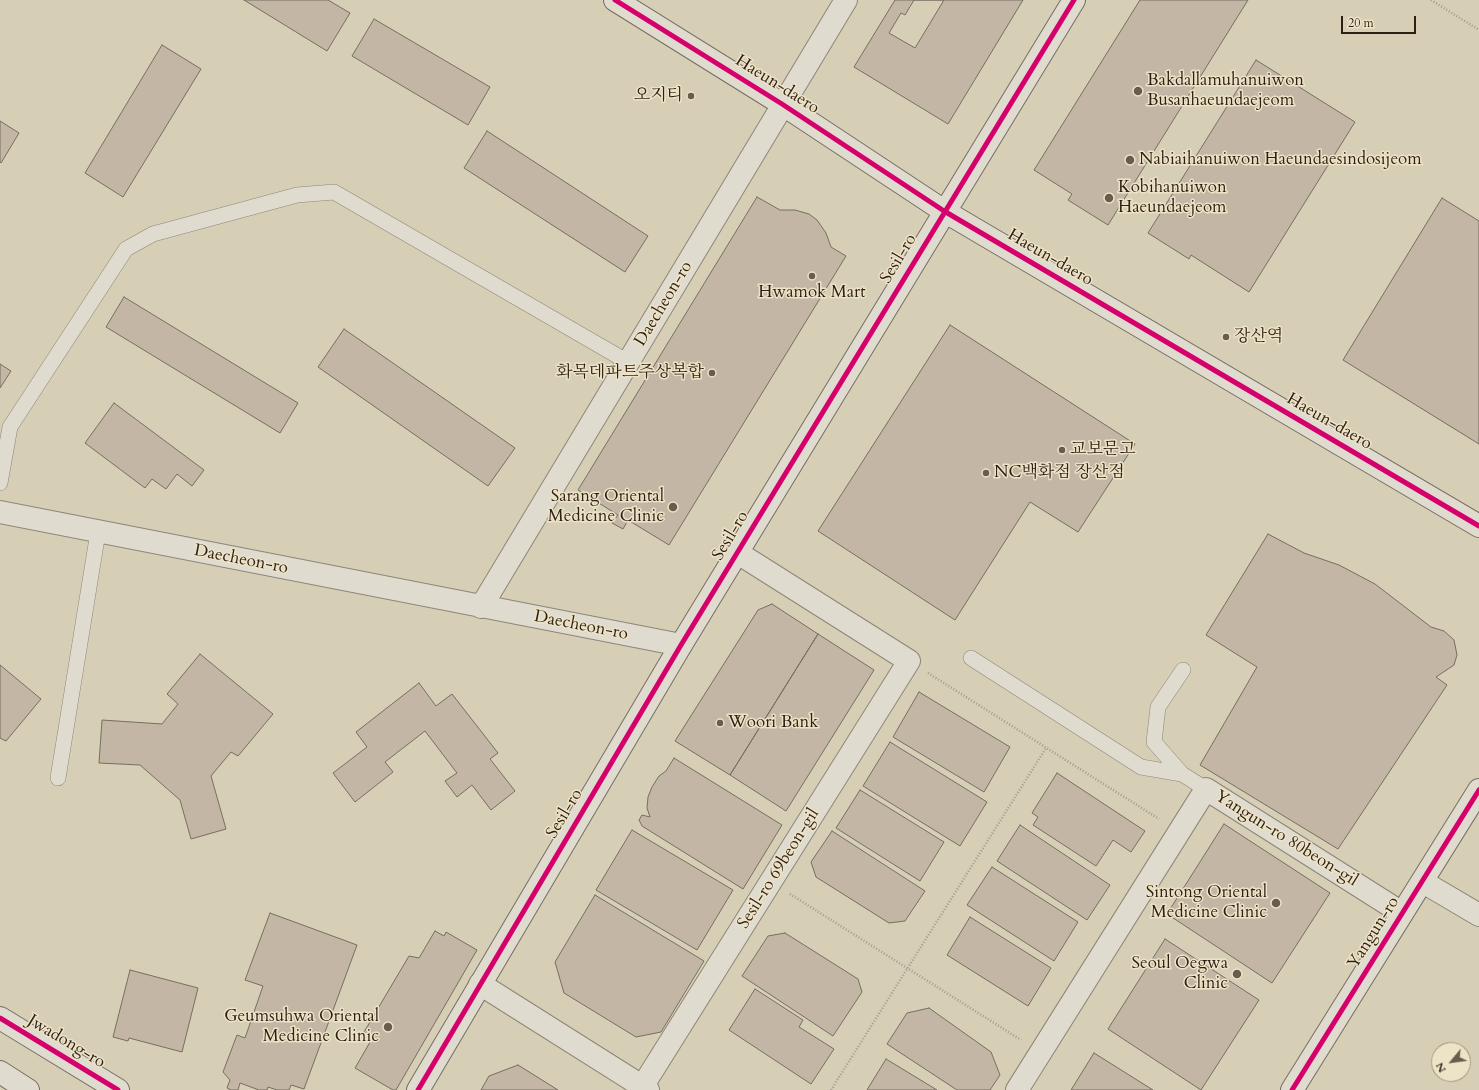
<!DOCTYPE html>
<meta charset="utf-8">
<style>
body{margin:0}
#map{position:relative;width:1479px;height:1090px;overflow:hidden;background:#d7ceb6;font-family:Cardo,serif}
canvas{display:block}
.north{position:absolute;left:1431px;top:1042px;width:40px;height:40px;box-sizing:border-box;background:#ede3c7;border:1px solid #a1947f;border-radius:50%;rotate:241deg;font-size:11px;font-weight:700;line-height:16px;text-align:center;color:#2e1e14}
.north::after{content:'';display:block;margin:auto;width:14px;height:18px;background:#695c4d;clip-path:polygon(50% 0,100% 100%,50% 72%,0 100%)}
.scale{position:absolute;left:1341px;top:16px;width:75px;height:18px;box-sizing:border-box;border:2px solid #2e1e14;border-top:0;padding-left:5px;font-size:12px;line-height:14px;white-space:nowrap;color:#2e1e14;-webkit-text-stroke:3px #ede3c7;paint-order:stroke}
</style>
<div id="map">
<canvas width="1479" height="1090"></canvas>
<div class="north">N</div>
<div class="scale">20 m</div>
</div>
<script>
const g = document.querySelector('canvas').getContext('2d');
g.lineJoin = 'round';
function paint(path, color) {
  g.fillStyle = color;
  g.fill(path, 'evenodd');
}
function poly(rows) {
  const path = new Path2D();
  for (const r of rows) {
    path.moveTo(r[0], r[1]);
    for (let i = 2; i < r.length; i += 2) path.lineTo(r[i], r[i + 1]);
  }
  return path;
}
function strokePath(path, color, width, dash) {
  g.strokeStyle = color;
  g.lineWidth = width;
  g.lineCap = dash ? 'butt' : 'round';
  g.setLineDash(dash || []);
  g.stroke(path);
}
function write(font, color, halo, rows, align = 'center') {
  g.font = font + ' Cardo,"Noto Serif KR",serif';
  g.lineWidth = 3;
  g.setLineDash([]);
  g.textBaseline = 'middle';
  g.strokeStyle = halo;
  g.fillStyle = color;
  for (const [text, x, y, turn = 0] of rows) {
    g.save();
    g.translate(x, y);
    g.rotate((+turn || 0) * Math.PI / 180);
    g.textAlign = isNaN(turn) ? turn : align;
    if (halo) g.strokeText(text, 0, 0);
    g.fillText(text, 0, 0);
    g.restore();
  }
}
const building = poly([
 [244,0,328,0,350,13,327,51,244,0],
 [895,0,1023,0,948,124,854,67,895,0],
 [914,0,944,0,915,48,889,33,901,13,905,15,914,0],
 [1140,0,1248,0,1108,225,1068,200,1072,194,1034,170,1140,0],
 [374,19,490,87,468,125,352,56,374,19],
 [162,45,201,69,123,197,85,173,162,45],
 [1256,60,1355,122,1249,292,1191,255,1189,259,1148,233,1256,60],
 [0,121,19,133,1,163,0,162,0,121],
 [487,131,648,236,625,272,464,168,487,131],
 [757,197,780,210,795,210,809,214,817,220,826,233,831,247,846,256,669,545,628,520,623,529,612,523,618,515,578,490,757,197],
 [1442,198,1479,221,1479,444,1343,360,1442,198],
 [124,297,298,403,280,433,106,327,124,297],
 [950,325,1135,444,1078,532,1030,502,955,620,818,531,950,325],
 [344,329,515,448,488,486,318,367,344,329],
 [0,364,11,371,0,388,0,364],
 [114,403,204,470,192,486,177,474,166,489,152,479,145,488,85,443,114,403],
 [1268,534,1304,553,1339,565,1375,584,1431,627,1444,631,1454,640,1457,655,1454,665,1436,677,1447,685,1338,849,1200,765,1257,667,1206,635,1268,534],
 [772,604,818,634,730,775,675,741,758,610,772,604],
 [818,634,874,670,786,811,730,775,818,634],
 [200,654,273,714,238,756,231,752,211,776,226,829,191,839,180,800,140,765,99,763,102,720,162,724,178,704,167,694,200,654],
 [0,665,41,699,6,741,0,738,0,665],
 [419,683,436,706,452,694,498,753,490,759,515,791,491,810,472,785,457,797,445,781,457,773,425,731,385,762,393,772,355,802,333,773,367,747,356,732,419,683],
 [919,692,1010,747,984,792,893,737,919,692],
 [890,742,987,802,960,846,863,786,890,742],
 [674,758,782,825,743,889,642,826,639,820,642,815,650,817,647,808,648,797,652,787,659,776,666,771,674,758],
 [1057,773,1145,831,1131,852,1113,840,1096,866,1033,825,1038,817,1032,813,1057,773],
 [860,790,944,842,920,881,836,828,860,790],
 [1224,824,1330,893,1272,983,1167,914,1224,824],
 [1020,825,1110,885,1087,920,997,861,1020,825],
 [632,830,733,890,697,950,596,890,632,830],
 [832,831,925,891,905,921,889,923,816,877,811,862,832,831],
 [992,867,1078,922,1054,961,967,905,992,867],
 [595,895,704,961,661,1032,636,1037,564,993,555,962,595,895],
 [270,913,357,945,304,1089,291,1085,289,1090,277,1090,268,1087,267,1090,259,1090,240,1083,238,1090,231,1090,227,1088,230,1080,223,1072,237,1035,245,1038,263,986,245,980,270,913],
 [970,917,1051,968,1028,1006,947,955,970,917],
 [435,931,444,936,446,932,477,950,396,1090,393,1090,355,1068,373,1037,364,1032,409,956,419,958,435,931],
 [785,933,858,979,862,992,833,1036,742,976,768,936,785,933],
 [1165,939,1259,1000,1201,1090,1108,1029,1165,939],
 [130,970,198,988,182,1052,129,1038,128,1041,113,1037,130,970],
 [755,989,803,1020,799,1027,834,1049,811,1084,729,1030,755,989],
 [929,1008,991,1052,1000,1075,990,1090,957,1090,887,1044,907,1013,929,1008],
 [1094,1053,1153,1090,1071,1090,1094,1053],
 [886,1059,937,1090,867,1090,886,1059],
 [518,1065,558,1090,481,1090,489,1076,518,1065]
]);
paint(building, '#c3b6a4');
strokePath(building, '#766e61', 1);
const lane = poly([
 [0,483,10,427,126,249,153,234,297,195,334,192,628,362],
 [971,658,1141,767,1182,774],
 [1183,670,1158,707,1154,742,1182,774,1206,789],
 [58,778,98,532]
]);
const street = poly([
 [0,512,681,645],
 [481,607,846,0],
 [1423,882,1479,915],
 [480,984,648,1090],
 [642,1087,909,661,738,553],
 [1017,1090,1206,789,1402,913]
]);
const secondary = poly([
 [615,0,782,104,944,211,1479,526],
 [0,1018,118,1090],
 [0,1072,28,1090],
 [418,1090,681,645,1074,0],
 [1292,1090,1479,790]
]);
strokePath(lane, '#8d8677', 16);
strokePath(street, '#8d8677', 24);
strokePath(secondary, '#766e61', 24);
strokePath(poly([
 [1431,0,1479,30],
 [928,673,1159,819],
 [790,894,1021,1040],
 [831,1090,1046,748]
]), '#a09a91', 2.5, [1, 2]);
strokePath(lane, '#e0dbcf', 15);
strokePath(street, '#e0dbcf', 22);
strokePath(secondary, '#e0dbcf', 22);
strokePath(poly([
 [615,0,782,104,944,211,1479,526],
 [0,1018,118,1090],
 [418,1090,681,645,1074,0],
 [1292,1090,1479,790]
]), '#d6006c', 5);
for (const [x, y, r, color] of [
 [1138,91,5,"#695c4d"],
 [691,96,4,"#695c4d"],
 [1130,160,5,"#695c4d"],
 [1109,198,5,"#695c4d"],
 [812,276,4,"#695c4d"],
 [1226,337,4,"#695c4d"],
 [712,373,4,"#695c4d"],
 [1062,450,4,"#695c4d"],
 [986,473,4,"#695c4d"],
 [673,507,5,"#695c4d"],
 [720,723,4,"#695c4d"],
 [1276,903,5,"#695c4d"],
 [1237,974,5,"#695c4d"],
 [388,1027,5,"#695c4d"]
]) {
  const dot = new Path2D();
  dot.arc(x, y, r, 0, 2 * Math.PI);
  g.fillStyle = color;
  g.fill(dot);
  strokePath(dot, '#ede3c7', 1.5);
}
write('17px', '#2e1e14', '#ede3c7', [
 ["Bakdallamuhanuiwon",1147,81],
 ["Busanhaeundaejeom",1147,101],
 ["오지티",683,96,"right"],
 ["Nabiaihanuiwon Haeundaesindosijeom",1139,160],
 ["Kobihanuiwon",1118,188],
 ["Haeundaejeom",1118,208],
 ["Hwamok Mart",812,293,"center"],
 ["장산역",1234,337],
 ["화목데파트주상복합",704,373,"right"],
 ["교보문고",1070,450],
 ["NC백화점 장산점",994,473],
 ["Sarang Oriental",664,497,"right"],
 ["Medicine Clinic",664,517,"right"],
 ["Woori Bank",728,723],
 ["Sintong Oriental",1267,893,"right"],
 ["Medicine Clinic",1267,913,"right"],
 ["Seoul Oegwa",1228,964,"right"],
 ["Clinic",1228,984,"right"],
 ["Geumsuhwa Oriental",379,1017,"right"],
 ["Medicine Clinic",379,1037,"right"]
], 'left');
write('17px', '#2e1e14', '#ede3c7', [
 ["Haeun-daero",777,85,32],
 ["Haeun-daero",1050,258,30],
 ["Sesil-ro",899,259,-59],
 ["Daecheon-ro",664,304,-59],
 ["Haeun-daero",1329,422,30],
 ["Sesil-ro",731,536,-59],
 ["Daecheon-ro",241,560,11],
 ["Daecheon-ro",581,626,11],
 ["Sesil-ro",565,814,-59],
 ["Yangun-ro 80beon-gil",1286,839,32],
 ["Sesil-ro 69beon-gil",779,869,-58],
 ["Yangun-ro",1374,933,-58],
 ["Jwadong-ro",66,1042,31]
]);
</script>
